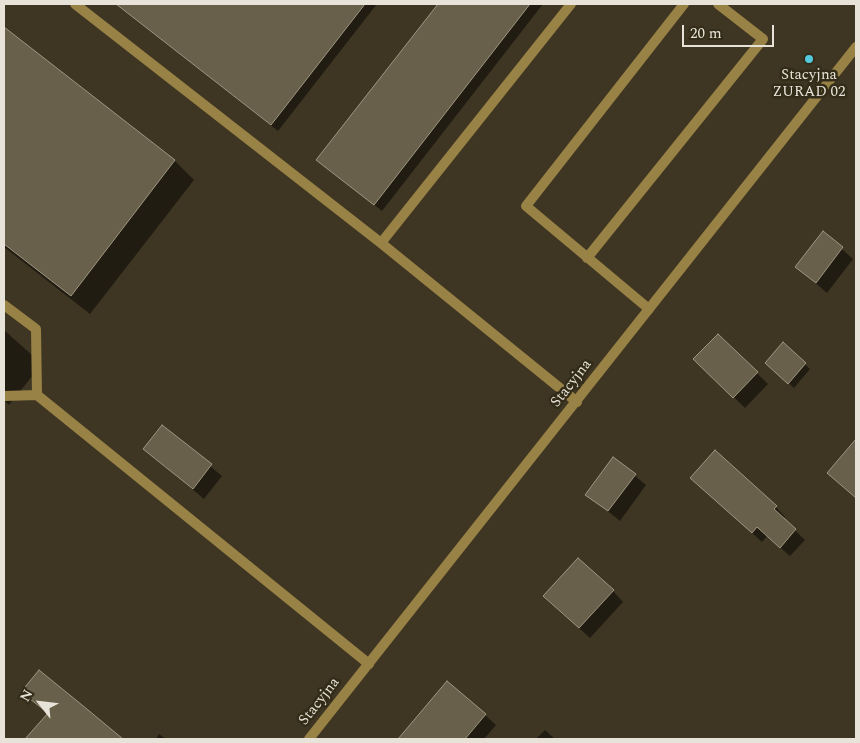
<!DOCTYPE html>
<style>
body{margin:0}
#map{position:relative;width:860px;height:743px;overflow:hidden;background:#3e3623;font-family:Spectral,serif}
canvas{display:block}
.frame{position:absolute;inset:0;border:5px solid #e8e3d8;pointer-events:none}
.north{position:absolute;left:15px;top:678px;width:50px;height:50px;-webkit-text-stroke:4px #332c19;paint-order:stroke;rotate:299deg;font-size:14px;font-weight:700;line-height:20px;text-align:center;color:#e8e3d8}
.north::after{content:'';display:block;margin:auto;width:18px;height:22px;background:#e8e3d8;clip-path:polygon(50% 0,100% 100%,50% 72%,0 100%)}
.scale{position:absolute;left:682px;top:25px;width:92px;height:22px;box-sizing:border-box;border:2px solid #e8e3d8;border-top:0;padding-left:6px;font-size:15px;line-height:18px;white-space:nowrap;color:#e8e3d8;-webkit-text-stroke:4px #332c19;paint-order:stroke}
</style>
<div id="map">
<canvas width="860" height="743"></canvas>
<div class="frame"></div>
<div class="north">N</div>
<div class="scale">20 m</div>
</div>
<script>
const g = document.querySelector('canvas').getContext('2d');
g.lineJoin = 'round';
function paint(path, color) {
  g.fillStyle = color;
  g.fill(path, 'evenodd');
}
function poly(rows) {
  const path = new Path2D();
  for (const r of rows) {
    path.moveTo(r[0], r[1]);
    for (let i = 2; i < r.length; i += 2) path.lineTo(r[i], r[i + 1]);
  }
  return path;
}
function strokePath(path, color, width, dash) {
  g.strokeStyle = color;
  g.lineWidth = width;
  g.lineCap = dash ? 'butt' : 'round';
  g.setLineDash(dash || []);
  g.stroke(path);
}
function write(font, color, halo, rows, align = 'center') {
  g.font = font + ' Spectral,serif';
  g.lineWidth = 5;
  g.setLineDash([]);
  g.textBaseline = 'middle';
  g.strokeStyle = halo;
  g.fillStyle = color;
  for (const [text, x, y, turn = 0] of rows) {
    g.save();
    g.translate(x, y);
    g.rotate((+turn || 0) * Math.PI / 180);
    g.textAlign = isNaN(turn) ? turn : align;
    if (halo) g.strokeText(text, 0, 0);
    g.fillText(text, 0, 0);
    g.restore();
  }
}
paint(poly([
 [116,4,377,4,278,131],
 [440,4,543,4,382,211,318,160],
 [4,28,175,161,194,180,90,314,4,247],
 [824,233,853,259,827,293,797,267],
 [4,330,42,364,9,405,4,400],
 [718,335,768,384,745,408,695,359],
 [783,344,810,369,794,388,772,368],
 [162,426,222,476,204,499,144,449],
 [856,441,856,498,829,473],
 [614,458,646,485,620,521,587,494],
 [701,487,776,507,785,517,783,519,805,540,790,556,767,536,762,542],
 [613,591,623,602,590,638,555,606],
 [39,672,121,739,47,739,36,729,49,714,23,692],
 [485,715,496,725,484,739,406,739,403,736],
 [545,730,555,739,536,739],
 [159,734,166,739,156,739]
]), '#0007');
const building = poly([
 [116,4,365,4,271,125,116,4],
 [438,4,530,4,374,205,316,160,438,4],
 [4,27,175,160,71,296,4,244,4,27],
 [823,231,843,247,816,283,795,267,823,231],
 [718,334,758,372,733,398,693,359,718,334],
 [783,342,806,363,788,384,765,363,783,342],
 [162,425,212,464,193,489,143,449,162,425],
 [856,439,856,498,827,473,856,439],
 [715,450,777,506,774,509,796,529,780,548,757,527,752,533,690,478,715,450],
 [613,457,636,474,608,511,585,495,613,457],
 [578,558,614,590,579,628,543,596,578,558],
 [39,670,82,705,123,739,25,739,48,713,21,692,39,670],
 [447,681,486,714,465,739,398,739,447,681]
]);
paint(building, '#68604b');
strokePath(building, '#9f9680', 1);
strokePath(poly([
 [75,4,381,243,577,402],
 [381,243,571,4],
 [587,258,763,39,718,4],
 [4,305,36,329,37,395],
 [649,309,526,206,684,4],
 [4,396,37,395,369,664]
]), '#998245', 10);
strokePath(poly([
 [309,739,856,47]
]), '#998245', 10);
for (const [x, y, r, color] of [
 [809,59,5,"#54cade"]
]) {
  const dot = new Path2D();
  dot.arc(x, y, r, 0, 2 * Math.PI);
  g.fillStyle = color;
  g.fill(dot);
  strokePath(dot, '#332c19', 2);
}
write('15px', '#e8e3d8', '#332c19', [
 ["Stacyjna",809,76],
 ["ZURAD 02",809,93]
]);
write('15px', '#e8e3d8', '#332c19', [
 ["Stacyjna",572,384,-52],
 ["Stacyjna",320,702,-52]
]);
</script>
